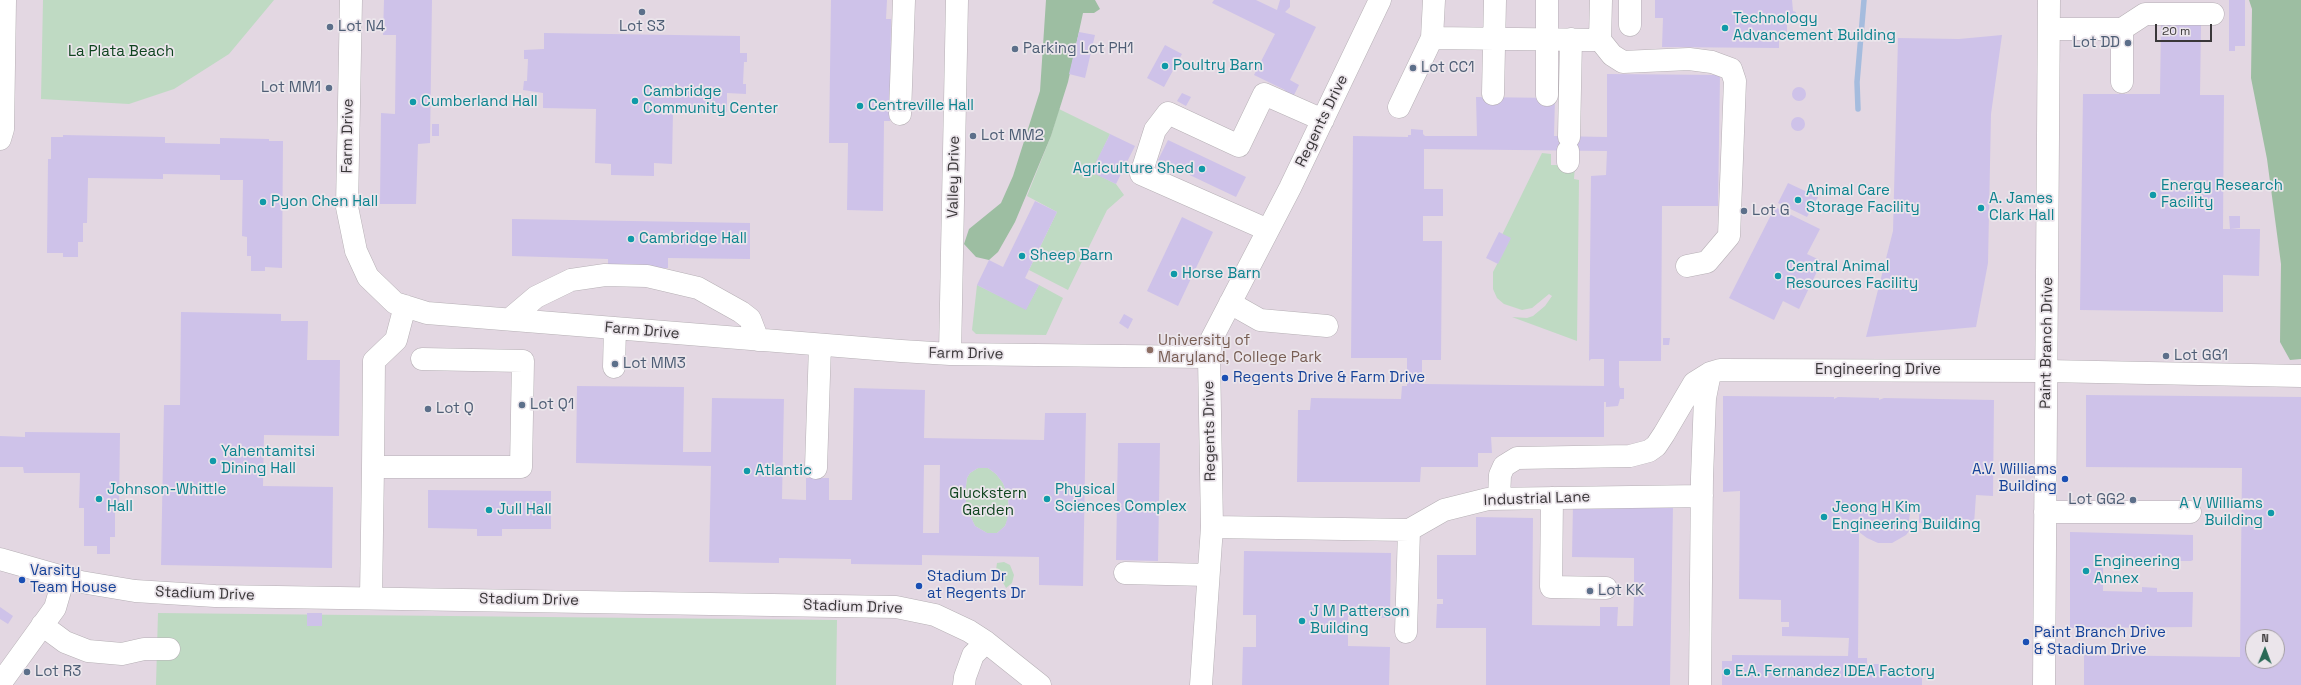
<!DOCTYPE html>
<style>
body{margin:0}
#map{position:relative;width:2301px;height:685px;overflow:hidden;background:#ebe5eb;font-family:"Space Grotesk",sans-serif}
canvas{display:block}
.north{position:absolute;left:2245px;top:629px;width:40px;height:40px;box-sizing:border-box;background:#ebe5eb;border:1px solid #a49fa4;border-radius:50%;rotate:1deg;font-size:11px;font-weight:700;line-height:16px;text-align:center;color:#3a3739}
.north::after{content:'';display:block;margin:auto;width:14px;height:18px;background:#2a6956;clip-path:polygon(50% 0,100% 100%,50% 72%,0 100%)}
.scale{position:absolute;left:2155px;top:24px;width:57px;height:18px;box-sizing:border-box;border:2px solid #3a3739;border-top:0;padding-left:5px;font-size:12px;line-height:14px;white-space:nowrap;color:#3a3739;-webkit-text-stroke:3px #ebe5eb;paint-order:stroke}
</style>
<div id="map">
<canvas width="2301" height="685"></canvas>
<div class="north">N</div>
<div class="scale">20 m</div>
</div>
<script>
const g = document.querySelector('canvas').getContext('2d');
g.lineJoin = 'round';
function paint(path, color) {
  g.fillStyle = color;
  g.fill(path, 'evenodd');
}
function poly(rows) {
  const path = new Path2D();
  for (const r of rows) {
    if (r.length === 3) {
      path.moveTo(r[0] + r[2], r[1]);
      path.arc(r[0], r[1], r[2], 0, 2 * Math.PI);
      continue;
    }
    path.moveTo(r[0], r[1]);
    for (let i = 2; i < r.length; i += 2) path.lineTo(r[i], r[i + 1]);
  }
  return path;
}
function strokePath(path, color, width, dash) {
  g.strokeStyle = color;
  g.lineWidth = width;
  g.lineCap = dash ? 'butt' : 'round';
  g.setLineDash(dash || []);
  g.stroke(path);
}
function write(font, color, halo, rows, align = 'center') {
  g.font = font + ' "Space Grotesk",sans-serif';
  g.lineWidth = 3.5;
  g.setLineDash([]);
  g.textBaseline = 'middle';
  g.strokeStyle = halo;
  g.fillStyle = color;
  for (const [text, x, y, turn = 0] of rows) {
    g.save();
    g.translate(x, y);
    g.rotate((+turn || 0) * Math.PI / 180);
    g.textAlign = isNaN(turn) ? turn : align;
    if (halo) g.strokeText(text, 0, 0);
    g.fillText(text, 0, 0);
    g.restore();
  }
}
paint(poly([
 [0,0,2257,0,2301,63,2301,685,0,685],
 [2253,637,2277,637,2277,661,2253,661]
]), '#e3d7e2');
paint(poly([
 [43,0,274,0,229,54,174,89,129,104,41,99],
 [1059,109,1110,134,1092,172,1116,184,1124,195,1107,210,1068,290,1029,270,1057,212,1027,196,1051,136],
 [1542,153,1551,154,1551,165,1575,165,1574,179,1579,180,1577,341,1512,317,1527,318,1533,316,1545,306,1552,296,1549,294,1532,308,1522,310,1504,304,1497,298,1493,289,1493,272,1510,239,1502,235],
 [977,285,1026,309,1039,285,1063,298,1046,335,976,334,972,330],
 [978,468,988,468,996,474,1003,483,1008,497,1009,516,1005,526,997,533,987,533,975,526,967,509,965,493,967,478,970,473],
 [1004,562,1010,565,1014,575,1012,583,1006,588,996,570,997,563],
 [158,613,837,620,836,685,156,685]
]), '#bfdac3');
paint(poly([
 [1046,0,1095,0,1100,9,1094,13,1083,13,1068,82,1051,136,1015,222,998,252,989,260,976,257,964,244,969,229,1001,203,1013,176,1040,91],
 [2249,0,2301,0,2301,359,2290,360,2280,342,2281,264,2267,159,2251,78,2252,9]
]), '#9dbea2');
strokePath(poly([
 [1858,109,1857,82,1864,0]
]), '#a5bcde', 5.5);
paint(poly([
 [384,0,432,0,430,143,418,144,416,204,380,204,381,113,395,114,396,35,383,35],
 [831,0,887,0,886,19,891,19,890,121,884,121,883,211,847,210,848,143,829,143],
 [1214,0,1256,0,1277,10,1280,0,1290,0,1290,7,1285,12,1316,27,1290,80,1299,85,1293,97,1284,93,1285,90,1254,75,1275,34,1212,3],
 [1655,0,1792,0,1793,11,1796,12,1796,18,1787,19,1787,37,1779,37,1779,48,1662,47,1663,18,1655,18],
 [2229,0,2245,0,2245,46,2235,46,2235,51,2229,51],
 [2161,24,2201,25,2200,95,2224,95,2223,229,2260,229,2259,276,2223,275,2223,312,2080,310,2083,94,2160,94],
 [1079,32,1095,35,1085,78,1069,74],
 [544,33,740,36,740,53,747,53,747,62,744,62,743,84,746,84,746,94,727,93,727,112,673,111,672,164,654,163,654,176,611,175,611,164,595,163,596,109,543,108,543,93,523,90,524,81,527,81,528,59,524,59,524,50,544,49],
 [2002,35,1991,114,1988,263,1976,327,1866,337,1893,231,1898,38,1959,39],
 [1165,45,1182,54,1164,87,1147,78],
 [1607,74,1720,75,1718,206,1662,206,1661,361,1619,361,1619,385,1620,388,1624,388,1624,399,1620,399,1618,406,1606,407,1606,402,1604,402,1604,437,1491,437,1492,453,1478,453,1478,467,1421,467,1420,482,1297,482,1298,410,1310,410,1311,398,1401,399,1402,386,1407,386,1407,358,1351,358,1353,136,1408,137,1408,135,1411,135,1411,129,1423,130,1423,134,1425,136,1477,136,1476,97,1555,98,1554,136,1607,137],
 [1424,149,1607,151,1606,175,1591,176,1589,361,1591,359,1604,359,1604,386,1422,384,1422,360,1441,360,1442,241,1423,241,1423,216,1443,216,1443,189,1424,189],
 [1799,94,7],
 [1182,93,1191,97,1186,106,1177,101],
 [1798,124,7],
 [432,124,439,124,439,136,432,136],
 [1110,134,1135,146,1116,184,1091,172],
 [63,135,165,137,165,143,220,144,220,138,269,139,269,141,283,141,282,268,265,267,265,271,251,271,251,256,247,256,247,237,242,236,243,180,220,180,220,175,163,174,163,179,88,178,87,223,83,223,83,242,78,242,78,257,63,257,63,253,47,253,48,159,51,159,51,137,63,137],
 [1168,140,1246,177,1236,197,1158,160],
 [1788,183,1818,197,1807,217,1778,203],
 [1035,201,1057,212,1025,278,1039,285,1026,310,977,285,989,260,1003,267],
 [1775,207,1820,229,1807,254,1822,261,1799,309,1783,301,1774,320,1729,298],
 [2229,216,2240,216,2240,228,2230,229],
 [1182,217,1213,232,1178,306,1147,291],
 [512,219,750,223,750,259,668,258,668,268,608,268,608,259,512,256],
 [1499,232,1511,238,1498,264,1486,258],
 [181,312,281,314,281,321,308,321,307,360,340,360,339,436,264,435,263,486,333,487,332,568,161,565,164,405,180,405],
 [1124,314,1133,319,1128,329,1119,323],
 [1663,338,1670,338,1669,345,1663,345],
 [577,386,684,387,683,452,711,452,712,398,784,399,782,499,806,500,806,478,829,478,829,500,852,500,854,388,925,390,924,438,1044,440,1045,413,1086,413,1083,586,1039,585,1039,557,922,555,922,565,851,564,851,559,779,558,779,563,709,562,711,466,576,463],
 [924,465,940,465,939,533,923,533],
 [978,468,988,468,996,474,1003,483,1008,497,1009,510,1007,520,1005,526,997,533,987,533,975,526,967,509,965,493,967,478,970,473],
 [2086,395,2301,397,2301,685,2084,685,2084,655,2240,657,2242,468,2086,467],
 [2253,637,2277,637,2277,661,2253,661],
 [1723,396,1834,397,1834,399,1838,397,1879,398,1879,400,1884,398,1994,400,1993,496,1976,495,1974,524,1919,523,1919,514,1910,513,1909,520,1914,523,1913,526,1906,535,1892,543,1878,543,1867,538,1859,532,1858,658,1867,658,1867,664,1882,664,1882,673,1922,673,1922,685,1722,685,1722,661,1732,661,1732,655,1848,656,1849,638,1782,636,1782,627,1789,627,1789,622,1781,622,1781,600,1739,599,1740,491,1723,492],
 [25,432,120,433,119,507,115,507,115,537,110,537,110,554,97,554,97,546,84,546,84,508,79,508,80,473,24,473,23,467,0,467,0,436,25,437],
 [1118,443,1160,443,1158,561,1116,560],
 [428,490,551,491,551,529,502,529,502,536,477,536,477,529,428,528],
 [1573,504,1673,505,1670,685,1486,685,1486,628,1436,628,1437,604,1443,604,1443,599,1437,599,1437,555,1476,555,1476,517,1533,518,1532,625,1600,626,1600,607,1618,607,1617,626,1633,626,1634,595,1628,595,1628,586,1634,586,1634,558,1572,557],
 [2070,532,2193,535,2193,560,2191,561,2103,561,2103,591,2142,592,2142,587,2157,588,2157,592,2193,592,2192,627,2070,628],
 [1244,551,1391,553,1390,618,1348,617,1348,646,1390,647,1389,685,1242,685,1243,647,1256,647,1256,615,1243,615],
 [0,607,13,616,8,624,0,619],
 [307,613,322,613,322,626,307,626]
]), '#cec2e9');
const minor = poly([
 [351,0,347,207,356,251,368,277,395,303,427,313,901,351,950,354,1209,357],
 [1630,0,1630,25],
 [2049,29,2122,29,2122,82],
 [2122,29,2145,14,2213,14],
 [1432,38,1600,40,1601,0],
 [1600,40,1612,55,1623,62,1689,59,1712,62,1731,69,1735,81,1729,236,1707,262,1687,266],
 [1493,94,1495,0],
 [1547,95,1547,0],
 [1399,107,1432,38,1434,0],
 [900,114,904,0],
 [1569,137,1571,39],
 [0,139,3,129,5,0],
 [1568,162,1568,151],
 [1268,230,1141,174,1155,130,1168,113,1239,146,1264,94,1323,120],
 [1230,303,1260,320,1327,326],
 [405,306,396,340,374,361,373,467,521,467,523,361,422,359],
 [510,319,536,297,571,280,605,275,647,276,698,288,741,312,750,319,758,340],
 [950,354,957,0],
 [614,367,615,328],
 [816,468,820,345],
 [1499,498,1500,475,1504,466,1517,458,1630,456,1649,451,1656,446,1664,434,1694,383,1710,373,1720,370,2046,371,2301,376],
 [1552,498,1551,587,1606,588],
 [2045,512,2190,512],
 [1212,527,1409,530,1444,510,1488,499,1702,496],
 [0,559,81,582,135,591,215,596,896,607,935,615,969,631,986,642,1040,685],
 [1125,573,1208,575],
 [371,597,373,467],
 [42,625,65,642,88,651,122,654,144,649,169,649],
 [1406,632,1409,530],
 [0,684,55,608,64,577],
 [964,685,965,677,973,655,986,642],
 [1201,685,1212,527,1209,357,1211,340,1290,188,1380,0],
 [1700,685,1702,477,1705,398,1710,373],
 [2044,685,2049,0]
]);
strokePath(minor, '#b6b0b5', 23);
strokePath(minor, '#fff', 22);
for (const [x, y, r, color] of [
 [642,12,4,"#5c6f8a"],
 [330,27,4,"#5c6f8a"],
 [1725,28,4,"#0f9aa8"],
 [2128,43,4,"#5c6f8a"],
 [1015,49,4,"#5c6f8a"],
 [1165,66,4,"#0f9aa8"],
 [1413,68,4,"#5c6f8a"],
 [329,88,4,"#5c6f8a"],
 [635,101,4,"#0f9aa8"],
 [413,102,4,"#0f9aa8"],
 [860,106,4,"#0f9aa8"],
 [973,136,4,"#5c6f8a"],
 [1202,169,4,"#0f9aa8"],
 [2153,195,4,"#0f9aa8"],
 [1798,200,4,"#0f9aa8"],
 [263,202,4,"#0f9aa8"],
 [1981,208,4,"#0f9aa8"],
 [1744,211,4,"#5c6f8a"],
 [631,239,4,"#0f9aa8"],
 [1022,256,4,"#0f9aa8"],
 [1174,274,4,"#0f9aa8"],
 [1778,276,4,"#0f9aa8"],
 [1150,350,4,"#8d6e63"],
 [2166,356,4,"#5c6f8a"],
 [615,364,4,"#5c6f8a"],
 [1225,378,4,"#1a4fb4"],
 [522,405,4,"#5c6f8a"],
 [428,409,4,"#5c6f8a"],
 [213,461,4,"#0f9aa8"],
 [747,471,4,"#0f9aa8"],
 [2065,479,4,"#1a4fb4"],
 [99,499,4,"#0f9aa8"],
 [1047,499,4,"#0f9aa8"],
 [2133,500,4,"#5c6f8a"],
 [489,510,4,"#0f9aa8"],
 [2271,513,4,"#0f9aa8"],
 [1824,517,4,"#0f9aa8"],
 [2086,571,4,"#0f9aa8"],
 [22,580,4,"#1a4fb4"],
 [919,586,4,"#1a4fb4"],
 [1590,591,4,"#5c6f8a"],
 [1302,621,4,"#0f9aa8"],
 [2026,642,4,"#1a4fb4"],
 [27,672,4,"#5c6f8a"],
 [1727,672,4,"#0f9aa8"]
]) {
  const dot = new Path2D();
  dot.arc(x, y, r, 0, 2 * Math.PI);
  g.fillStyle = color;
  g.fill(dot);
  strokePath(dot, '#ebe5eb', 1.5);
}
write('15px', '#0d838f', '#ebe5eb', [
 ["Technology",1733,19],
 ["Advancement Building",1733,36],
 ["Poultry Barn",1173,66],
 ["Cambridge",643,92],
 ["Community Center",643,109],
 ["Cumberland Hall",421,102],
 ["Centreville Hall",868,106],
 ["Agriculture Shed",1194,169,"right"],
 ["Energy Research",2161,186],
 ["Facility",2161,203],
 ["Animal Care",1806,191],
 ["Storage Facility",1806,208],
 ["A. James",1989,199],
 ["Clark Hall",1989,216],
 ["Pyon Chen Hall",271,202],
 ["Cambridge Hall",639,239],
 ["Sheep Barn",1030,256],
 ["Central Animal",1786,267],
 ["Resources Facility",1786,284],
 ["Horse Barn",1182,274],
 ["Yahentamitsi",221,452],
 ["Dining Hall",221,469],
 ["Atlantic",755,471],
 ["Johnson-Whittle",107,490],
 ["Hall",107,507],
 ["Physical",1055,490],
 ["Sciences Complex",1055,507],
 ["A V Williams",2263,504,"right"],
 ["Building",2263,521,"right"],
 ["Jeong H Kim",1832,508],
 ["Engineering Building",1832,525],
 ["Jull Hall",497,510],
 ["Engineering",2094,562],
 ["Annex",2094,579],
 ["J M Patterson",1310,612],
 ["Building",1310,629],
 ["E.A. Fernandez IDEA Factory",1735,672]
], 'left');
write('15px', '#4e5e75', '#ebe5eb', [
 ["Lot N4",338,27],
 ["Lot S3",642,27,"center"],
 ["Lot DD",2120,43,"right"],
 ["Parking Lot PH1",1023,49],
 ["Lot CC1",1421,68],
 ["Lot MM1",321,88,"right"],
 ["Lot MM2",981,136],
 ["Lot G",1752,211],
 ["Lot GG1",2174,356],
 ["Lot MM3",623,364],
 ["Lot Q1",530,405],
 ["Lot Q",436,409],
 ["Lot GG2",2125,500,"right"],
 ["Lot KK",1598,591],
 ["Lot R3",35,672]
], 'left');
write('15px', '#0f441f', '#ebe5eb', [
 ["La Plata Beach",121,52],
 ["Gluckstern",988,494],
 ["Garden",988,511]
]);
write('15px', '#3a3739', '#ebe5eb', [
 ["Regents Drive",1322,121,-64],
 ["Farm Drive",348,136,-89],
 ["Valley Drive",954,177,-89],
 ["Farm Drive",642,331,5],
 ["Paint Branch Drive",2047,343,-89],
 ["Farm Drive",966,354,1],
 ["Engineering Drive",1878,370],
 ["Regents Drive",1210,431,-91],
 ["Industrial Lane",1537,499,-2],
 ["Stadium Drive",205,594,2],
 ["Stadium Drive",529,600,1],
 ["Stadium Drive",853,607,2]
]);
write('15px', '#785e54', '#ebe5eb', [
 ["University of",1158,341],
 ["Maryland, College Park",1158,358]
], 'left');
write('15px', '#164399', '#ebe5eb', [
 ["Regents Drive & Farm Drive",1233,378],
 ["A.V. Williams",2057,470,"right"],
 ["Building",2057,487,"right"],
 ["Varsity",30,571],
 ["Team House",30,588],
 ["Stadium Dr",927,577],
 ["at Regents Dr",927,594],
 ["Paint Branch Drive",2034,633],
 ["& Stadium Drive",2034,650]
], 'left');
</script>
